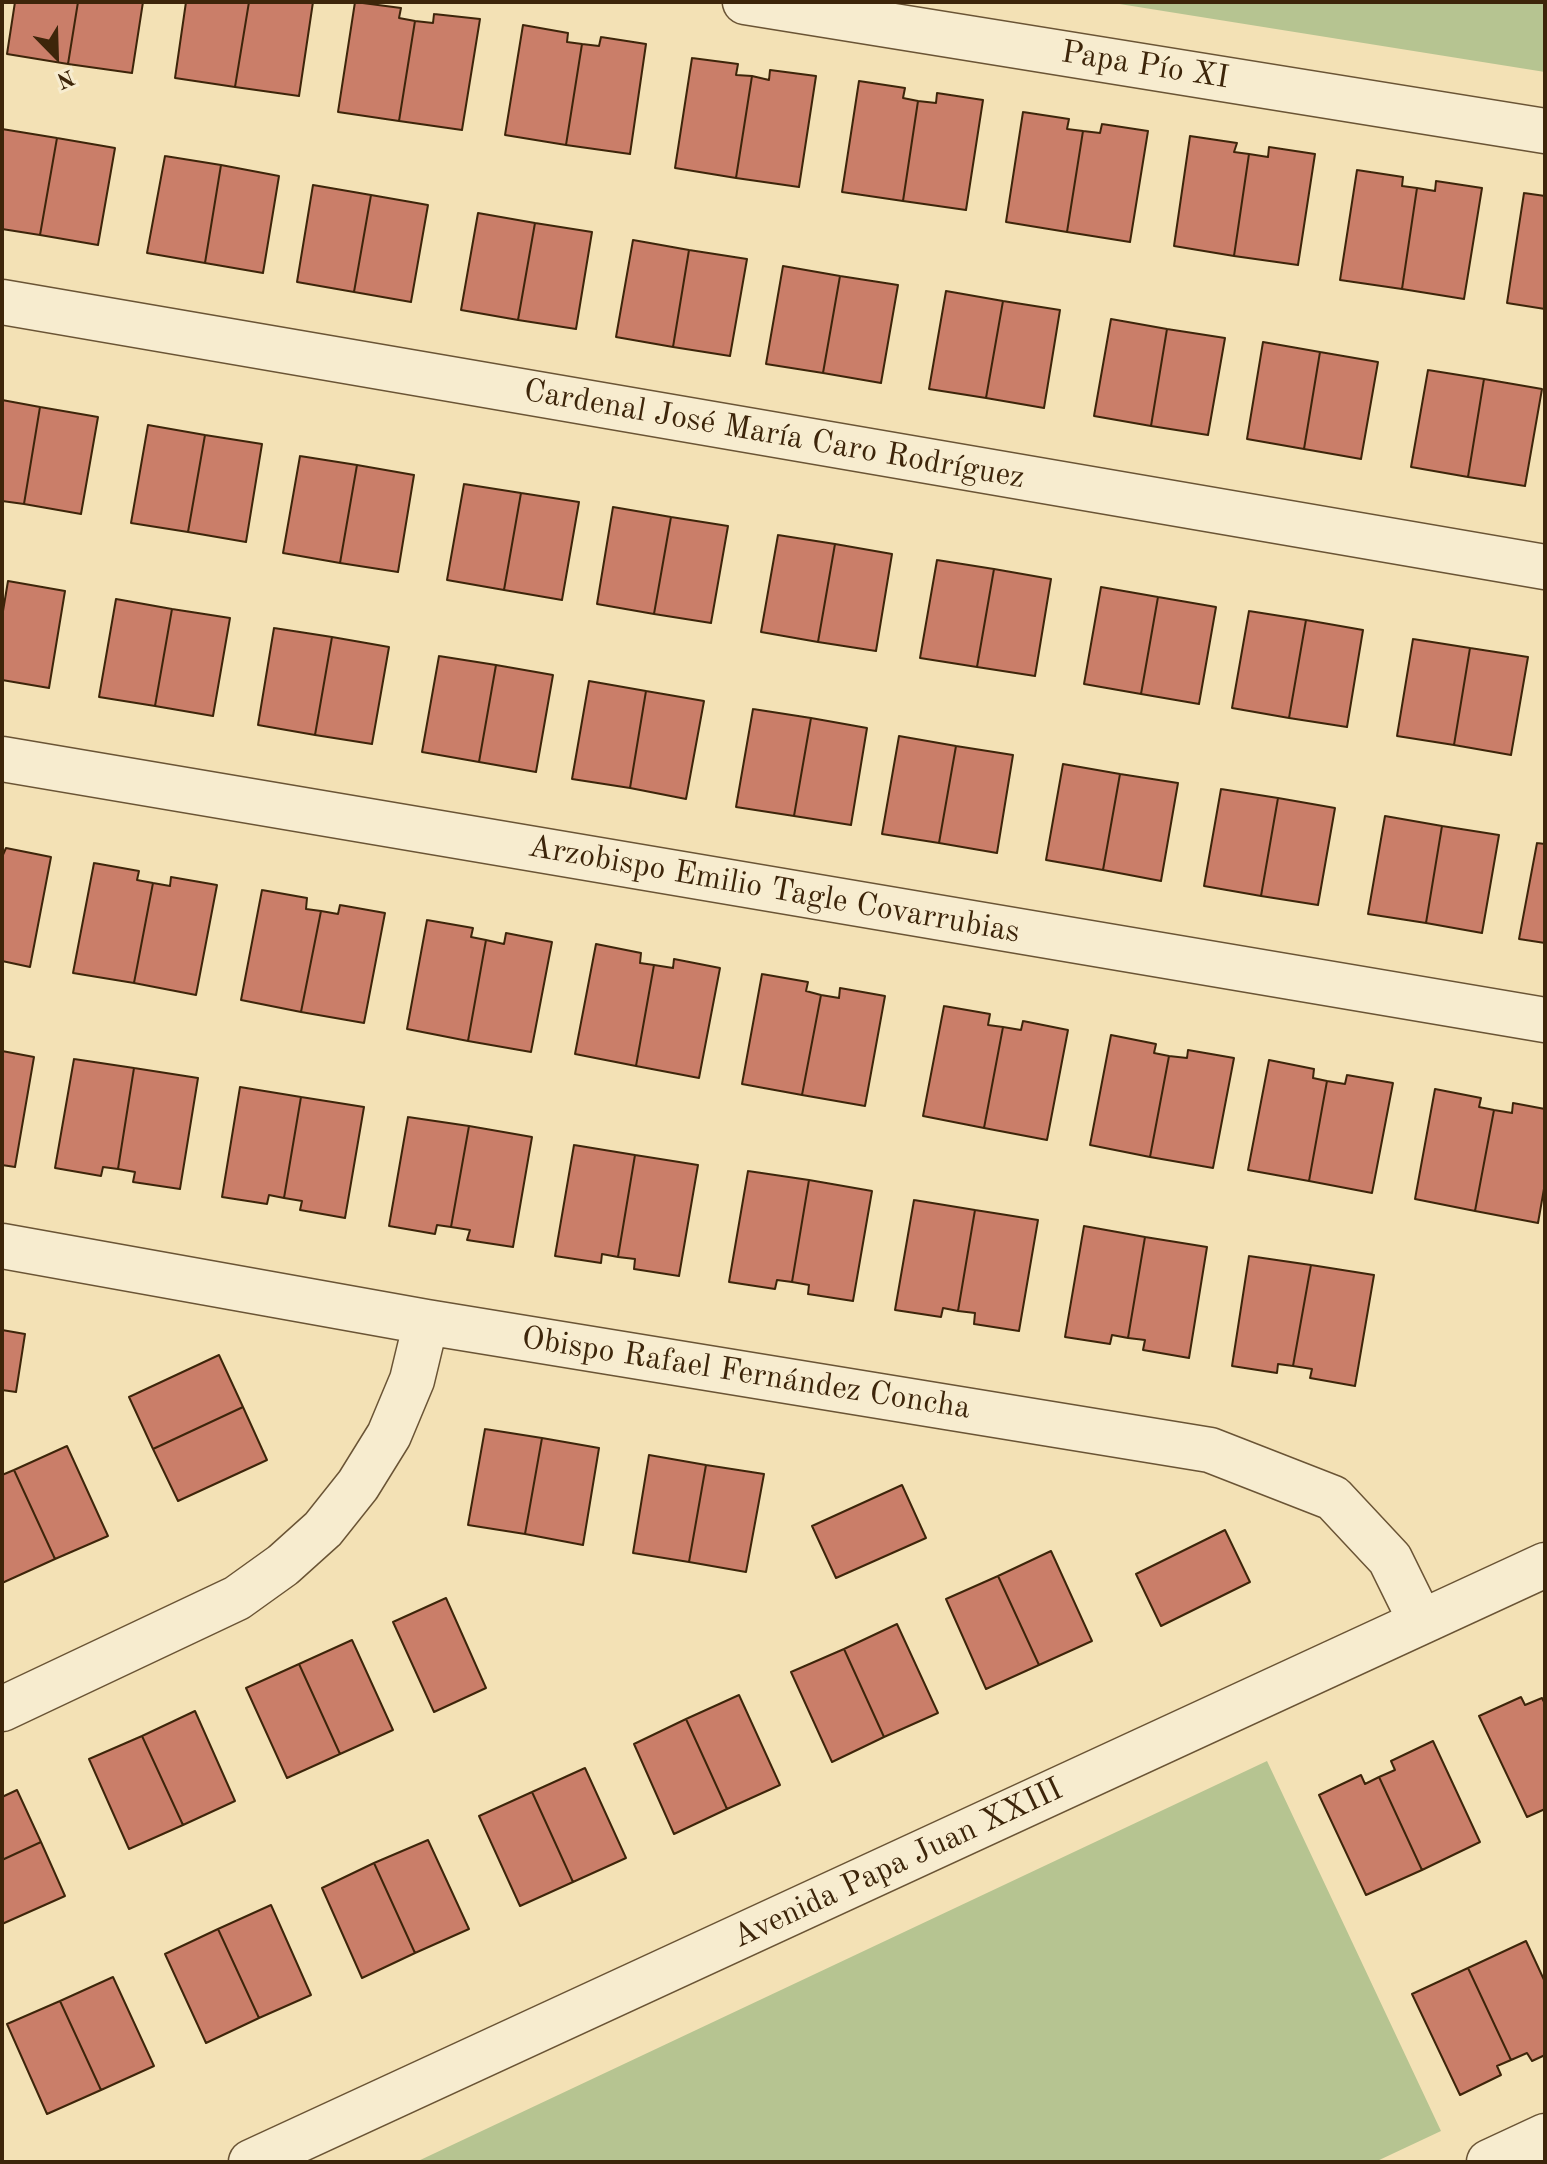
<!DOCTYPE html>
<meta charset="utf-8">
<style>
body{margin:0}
#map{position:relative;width:1547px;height:2164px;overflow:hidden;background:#f3e1b5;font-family:"Old Standard TT",serif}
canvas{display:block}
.frame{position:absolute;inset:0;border:4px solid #3d250a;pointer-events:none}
.north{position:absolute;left:16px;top:16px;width:80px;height:80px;-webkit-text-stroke:6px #f7eccf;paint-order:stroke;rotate:157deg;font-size:22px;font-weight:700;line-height:32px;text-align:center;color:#3d250a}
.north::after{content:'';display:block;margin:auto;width:28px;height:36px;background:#3d250a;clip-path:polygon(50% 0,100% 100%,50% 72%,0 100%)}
</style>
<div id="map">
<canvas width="1547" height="2164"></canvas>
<div class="frame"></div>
<div class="north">N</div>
</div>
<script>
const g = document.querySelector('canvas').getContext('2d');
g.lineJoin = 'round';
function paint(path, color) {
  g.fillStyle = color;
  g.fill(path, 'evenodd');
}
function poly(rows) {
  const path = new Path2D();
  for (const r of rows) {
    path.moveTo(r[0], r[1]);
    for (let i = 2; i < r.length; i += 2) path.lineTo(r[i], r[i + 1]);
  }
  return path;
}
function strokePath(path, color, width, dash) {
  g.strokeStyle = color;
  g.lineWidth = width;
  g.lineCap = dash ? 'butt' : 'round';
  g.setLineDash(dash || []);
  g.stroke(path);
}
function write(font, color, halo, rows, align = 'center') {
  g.font = font + ' "Old Standard TT",serif';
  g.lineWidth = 6;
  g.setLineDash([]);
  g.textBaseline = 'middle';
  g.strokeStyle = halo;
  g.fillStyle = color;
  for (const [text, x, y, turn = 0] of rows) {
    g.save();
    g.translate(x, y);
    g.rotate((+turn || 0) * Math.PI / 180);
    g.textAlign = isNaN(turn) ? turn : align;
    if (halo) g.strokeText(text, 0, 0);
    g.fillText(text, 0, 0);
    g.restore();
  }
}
paint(poly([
 [1107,2,1545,2,1545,72],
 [1267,1761,1441,2131,1375,2162,416,2162]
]), '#b6c491');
const building = poly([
 [15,2,78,2,68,64,7,54,15,2],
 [78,2,143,2,132,73,68,64,78,2],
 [186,2,249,2,235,87,175,78,186,2],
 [249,2,313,2,299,96,235,87,249,2],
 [355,2,401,8,399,18,415,21,399,121,338,112,355,2],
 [434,14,480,19,462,130,399,121,415,21,433,23,434,14],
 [523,25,568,33,567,42,582,44,566,145,505,135,523,25],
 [601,37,646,44,630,154,566,145,582,44,599,46,601,37],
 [692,58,738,64,736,75,752,76,736,178,675,168,692,58],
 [770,70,816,76,799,187,736,178,752,76,769,80,770,70],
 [859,81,905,88,903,98,918,101,903,201,842,192,859,81],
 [937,93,983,100,966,210,903,201,918,101,936,103,937,93],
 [1023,112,1069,119,1067,129,1083,131,1067,232,1006,222,1023,112],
 [1102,124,1148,131,1130,242,1067,232,1083,131,1100,133,1102,124],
 [2,129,57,138,40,235,2,229,2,129],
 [1190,136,1237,143,1234,152,1249,154,1234,256,1174,246,1190,136],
 [57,138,115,148,98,245,40,235,57,138],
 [1269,147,1315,154,1298,265,1234,256,1249,154,1268,157,1269,147],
 [165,156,221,165,205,263,147,253,165,156],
 [221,165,279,176,263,273,205,263,221,165],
 [1357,170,1403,177,1402,186,1417,188,1402,289,1340,280,1357,170],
 [1436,181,1482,188,1464,299,1402,289,1417,188,1435,191,1436,181],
 [313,185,371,195,354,292,297,282,313,185],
 [1524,193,1545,196,1545,309,1507,303,1524,193],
 [371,195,428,205,411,302,354,292,371,195],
 [478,213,535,223,518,320,461,310,478,213],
 [535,223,592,232,576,329,518,320,535,223],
 [633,240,689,250,673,347,616,337,633,240],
 [689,250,747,259,730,356,673,347,689,250],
 [783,266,840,276,823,373,766,364,783,266],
 [840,276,898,285,881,383,823,373,840,276],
 [946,291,1003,301,986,398,929,389,946,291],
 [1003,301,1060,310,1044,408,986,398,1003,301],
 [1111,319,1167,329,1151,426,1094,416,1111,319],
 [1167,329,1225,338,1208,435,1151,426,1167,329],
 [1263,342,1320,352,1304,449,1247,439,1263,342],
 [1320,352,1378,362,1361,459,1304,449,1320,352],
 [1428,370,1484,379,1468,477,1411,467,1428,370],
 [1484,379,1542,389,1525,486,1468,477,1484,379],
 [2,400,40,407,24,504,2,501,2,400],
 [40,407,98,417,81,514,24,504,40,407],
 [148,425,205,435,188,532,131,523,148,425],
 [205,435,262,444,246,542,188,532,205,435],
 [300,456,357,465,340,563,283,553,300,456],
 [357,465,414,475,398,572,340,563,357,465],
 [464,484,521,493,504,590,447,580,464,484],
 [521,493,579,502,562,600,504,590,521,493],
 [613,507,671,517,654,614,597,604,613,507],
 [671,517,728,526,711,623,654,614,671,517],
 [778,535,835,544,818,642,761,632,778,535],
 [835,544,892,554,876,651,818,642,835,544],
 [937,560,994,569,977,667,920,658,937,560],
 [994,569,1051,579,1035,676,977,667,994,569],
 [8,581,65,591,49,688,2,680,2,617,8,581],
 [1101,587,1158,597,1141,694,1084,684,1101,587],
 [1158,597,1216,607,1199,704,1141,694,1158,597],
 [116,599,172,609,155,706,99,697,116,599],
 [172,609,230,618,213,716,155,706,172,609],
 [1249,611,1306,620,1289,718,1232,708,1249,611],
 [1306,620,1363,630,1347,727,1289,718,1306,620],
 [274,628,332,637,315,735,258,725,274,628],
 [332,637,389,647,372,744,315,735,332,637],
 [1413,639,1470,648,1454,745,1397,736,1413,639],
 [1470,648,1528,657,1511,755,1454,745,1470,648],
 [439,656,496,665,479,762,422,752,439,656],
 [496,665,553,675,536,772,479,762,496,665],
 [589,681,646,691,630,788,572,779,589,681],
 [646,691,704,701,686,799,630,788,646,691],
 [753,709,811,718,794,816,736,807,753,709],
 [811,718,867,728,851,825,794,816,811,718],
 [899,736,956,746,939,843,882,834,899,736],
 [956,746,1013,755,997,853,939,843,956,746],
 [1063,764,1120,774,1103,870,1046,860,1063,764],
 [1120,774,1178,783,1161,881,1103,870,1120,774],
 [1221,789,1278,798,1261,896,1204,886,1221,789],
 [1278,798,1335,808,1318,905,1261,896,1278,798],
 [1385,816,1442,826,1426,923,1368,914,1385,816],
 [1442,826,1499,835,1482,933,1426,923,1442,826],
 [1537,843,1545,844,1545,943,1519,939,1537,843],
 [6,848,51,857,30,967,2,961,2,857,6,848],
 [94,863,139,871,137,880,153,883,134,983,73,973,94,863],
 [171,877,217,885,196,995,134,983,153,883,170,886,171,877],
 [262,890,307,898,306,909,321,911,301,1012,241,1000,262,890],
 [340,905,385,913,364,1023,301,1012,321,911,338,914,340,905],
 [427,920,473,928,471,937,486,940,468,1041,407,1029,427,920],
 [506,933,552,942,531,1052,468,1041,486,940,504,944,506,933],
 [596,944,641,953,640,963,654,965,636,1066,575,1054,596,944],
 [674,959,720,968,699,1078,636,1066,654,965,673,968,674,959],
 [762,974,808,982,806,991,821,995,802,1095,742,1084,762,974],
 [840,988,885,996,865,1106,802,1095,821,995,839,998,840,988],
 [944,1006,990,1014,988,1025,1003,1027,984,1128,923,1116,944,1006],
 [1023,1021,1068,1030,1047,1140,984,1128,1003,1027,1021,1030,1023,1021],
 [1111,1035,1156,1044,1154,1053,1169,1056,1150,1157,1090,1145,1111,1035],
 [1188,1050,1234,1058,1213,1168,1150,1157,1169,1056,1187,1058,1188,1050],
 [2,1051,34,1057,15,1167,2,1165,2,1051],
 [74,1059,134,1068,118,1169,103,1167,101,1176,55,1168,74,1059],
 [1269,1060,1314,1069,1313,1078,1327,1081,1309,1181,1248,1170,1269,1060],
 [134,1068,198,1078,180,1189,133,1182,135,1172,118,1169,134,1068],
 [1347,1075,1393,1083,1372,1193,1309,1181,1327,1081,1345,1084,1347,1075],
 [240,1087,301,1097,284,1198,269,1195,267,1204,222,1197,240,1087],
 [1435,1089,1481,1098,1479,1107,1494,1110,1475,1211,1415,1199,1435,1089],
 [301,1097,364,1107,345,1218,300,1210,302,1201,284,1198,301,1097],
 [1513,1103,1545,1109,1545,1183,1538,1223,1475,1211,1494,1110,1512,1113,1513,1103],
 [408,1117,469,1126,451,1227,437,1225,435,1234,389,1226,408,1117],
 [469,1126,532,1137,513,1247,467,1240,470,1230,451,1227,469,1126],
 [574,1145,635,1155,618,1257,602,1254,601,1263,555,1256,574,1145],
 [635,1155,698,1165,679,1276,634,1269,635,1259,618,1257,635,1155],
 [748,1171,809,1180,792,1282,777,1280,775,1289,729,1282,748,1171],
 [809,1180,872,1191,853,1301,808,1294,809,1285,792,1282,809,1180],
 [914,1200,975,1210,958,1311,943,1308,941,1317,895,1310,914,1200],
 [975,1210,1038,1220,1019,1331,974,1324,975,1313,958,1311,975,1210],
 [1084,1226,1145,1237,1128,1338,1112,1335,1110,1344,1065,1337,1084,1226],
 [1145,1237,1207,1247,1189,1358,1143,1350,1145,1340,1128,1338,1145,1237],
 [1249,1256,1311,1265,1293,1366,1278,1364,1277,1373,1232,1366,1249,1256],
 [1311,1265,1374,1275,1355,1386,1310,1378,1312,1369,1293,1366,1311,1265],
 [2,1330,25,1334,16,1392,2,1390,2,1330],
 [219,1355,243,1407,153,1449,129,1397,219,1355],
 [243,1407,267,1460,178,1501,153,1449,243,1407],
 [485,1429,542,1438,525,1534,468,1525,485,1429],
 [542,1438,599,1448,583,1545,525,1534,542,1438],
 [67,1446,108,1536,55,1559,14,1470,67,1446],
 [649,1455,706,1465,689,1562,633,1553,649,1455],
 [706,1465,764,1474,746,1572,689,1562,706,1465],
 [14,1470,55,1559,2,1583,2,1475,14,1470],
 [902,1485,926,1538,836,1578,812,1526,902,1485],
 [1225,1530,1250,1582,1161,1626,1136,1574,1225,1530],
 [1051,1551,1092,1641,1039,1665,998,1576,1051,1551],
 [998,1576,1039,1665,986,1689,946,1599,998,1576],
 [446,1598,486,1688,434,1712,393,1622,446,1598],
 [897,1624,938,1713,884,1737,844,1649,897,1624],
 [352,1640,393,1730,340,1754,299,1664,352,1640],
 [844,1649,884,1737,832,1762,791,1672,844,1649],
 [299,1664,340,1754,287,1778,246,1688,299,1664],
 [739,1695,780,1785,727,1809,686,1719,739,1695],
 [1521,1697,1525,1705,1542,1698,1545,1704,1545,1809,1527,1817,1479,1716,1521,1697],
 [195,1711,235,1801,183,1825,142,1736,195,1711],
 [686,1719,727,1809,674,1834,634,1744,686,1719],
 [142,1736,183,1825,129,1849,89,1759,142,1736],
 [1433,1741,1480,1842,1422,1870,1379,1777,1395,1770,1391,1761,1433,1741],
 [585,1768,626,1858,573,1882,532,1792,585,1768],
 [1361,1775,1365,1784,1379,1777,1422,1870,1366,1895,1319,1795,1361,1775],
 [17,1790,41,1842,2,1860,2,1797,17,1790],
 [532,1792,573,1882,520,1906,479,1816,532,1792],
 [428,1840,469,1929,415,1953,374,1863,428,1840],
 [41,1842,65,1896,2,1924,2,1860,41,1842],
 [374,1863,415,1953,362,1978,322,1888,374,1863],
 [271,1905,311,1995,259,2018,218,1929,271,1905],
 [218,1929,259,2018,206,2043,165,1954,218,1929],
 [1526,1941,1545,1982,1545,2055,1532,2061,1527,2053,1511,2060,1468,1968,1526,1941],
 [1468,1968,1511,2060,1497,2066,1501,2075,1460,2095,1412,1994,1468,1968],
 [113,1977,154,2066,101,2090,60,2001,113,1977],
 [60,2001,101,2090,47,2114,7,2024,60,2001]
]);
paint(building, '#ca7e69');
strokePath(building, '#3d250a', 2);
const minor = poly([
 [745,2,1545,131],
 [2,302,1545,567],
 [2,759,1545,1020],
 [2,1246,426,1322,1210,1450,1333,1498,1390,1559,1421,1622],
 [2,1709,237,1598,283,1565,323,1529,358,1485,389,1435,412,1380,426,1322],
 [251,2162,1545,1565],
 [1489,2162,1545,2136]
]);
strokePath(minor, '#6a5435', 47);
strokePath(minor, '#f7eccf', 44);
write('32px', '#3d250a', '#f7eccf', [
 ["Papa Pío XI",1145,66,9],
 ["Cardenal José María Caro Rodríguez",774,435,10],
 ["Arzobispo Emilio Tagle Covarrubias",774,890,10],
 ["Obispo Rafael Fernández Concha",746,1374,9],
 ["Avenida Papa Juan XXIII",898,1864,-25]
]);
</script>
